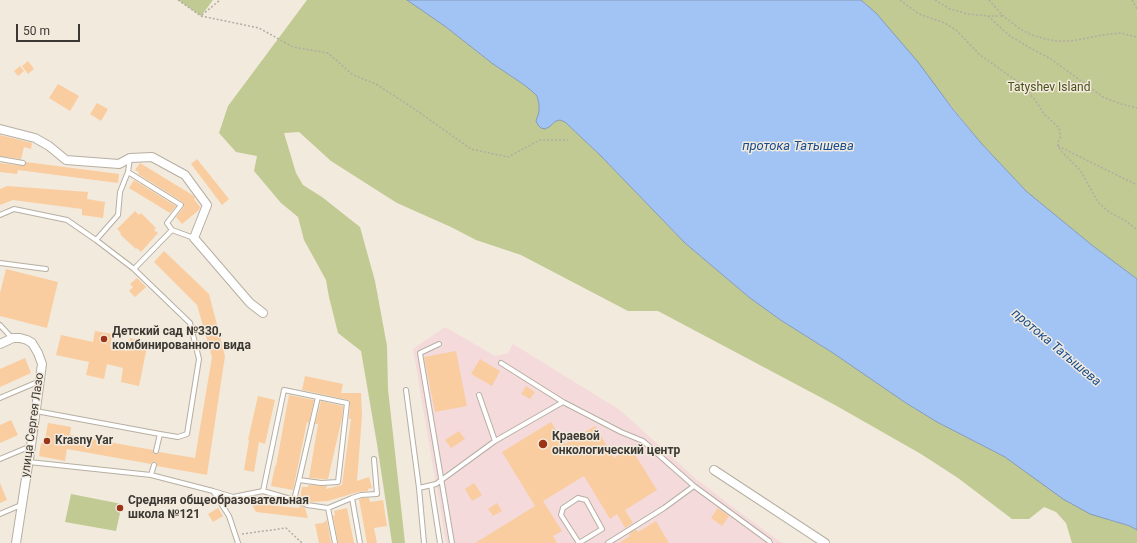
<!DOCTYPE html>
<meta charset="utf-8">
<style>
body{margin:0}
#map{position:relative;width:1137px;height:543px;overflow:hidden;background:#f2eadd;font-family:Roboto,sans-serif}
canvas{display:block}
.scale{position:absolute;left:16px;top:24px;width:64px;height:18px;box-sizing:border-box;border:2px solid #3c3934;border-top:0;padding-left:5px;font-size:12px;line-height:14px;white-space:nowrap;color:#3c3934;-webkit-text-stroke:3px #f2eadd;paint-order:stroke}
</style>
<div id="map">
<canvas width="1137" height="543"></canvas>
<div class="scale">50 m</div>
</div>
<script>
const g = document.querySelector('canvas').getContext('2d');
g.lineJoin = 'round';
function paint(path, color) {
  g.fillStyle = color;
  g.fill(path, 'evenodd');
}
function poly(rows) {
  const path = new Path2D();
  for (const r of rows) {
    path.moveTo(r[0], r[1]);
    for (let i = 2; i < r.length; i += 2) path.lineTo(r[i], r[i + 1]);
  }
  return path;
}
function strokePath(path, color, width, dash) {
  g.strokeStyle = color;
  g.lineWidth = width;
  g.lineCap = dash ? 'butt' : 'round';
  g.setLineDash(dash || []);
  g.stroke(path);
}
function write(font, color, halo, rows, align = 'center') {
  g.font = font + ' Roboto,sans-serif';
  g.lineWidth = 3;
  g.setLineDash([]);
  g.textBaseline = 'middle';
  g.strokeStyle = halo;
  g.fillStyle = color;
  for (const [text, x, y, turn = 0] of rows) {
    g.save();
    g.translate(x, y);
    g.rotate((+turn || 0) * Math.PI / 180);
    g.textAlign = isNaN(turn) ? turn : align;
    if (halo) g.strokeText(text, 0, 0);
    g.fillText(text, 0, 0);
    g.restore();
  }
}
paint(poly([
 [445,327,495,356,508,353,513,344,620,410,695,478,742,514,782,543,446,543,413,349]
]), '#f5dadc');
paint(poly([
 [178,0,213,0,201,16],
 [307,0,407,0,446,27,493,64,523,84,533,92,537,96,539,104,539,112,536,121,549,127,556,121,560,120,565,122,600,155,685,243,750,298,782,321,833,353,906,403,937,422,1005,457,1026,472,1109,520,1130,526,1137,530,1137,543,1072,543,1066,523,1056,512,1044,507,1029,519,1012,519,958,478,921,454,835,405,756,363,658,311,628,311,521,255,476,240,451,227,397,203,331,161,299,132,284,133,296,173,303,185,322,197,360,227,375,281,387,346,388,389,405,543,392,543,377,444,361,351,338,333,329,297,326,280,304,240,298,217,281,203,254,171,257,156,236,152,219,133,228,106],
 [861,0,1137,0,1137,279,1093,246,1026,191,981,143,876,13],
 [71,494,122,504,116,531,65,522]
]), '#c1ca93');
const water = poly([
 [407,0,861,0,876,13,918,62,952,108,981,143,1026,191,1093,246,1137,279,1137,530,1130,526,1090,514,1063,499,1005,457,937,422,906,403,833,353,782,321,750,298,685,243,600,155,565,122,560,120,556,121,549,127,545,129,541,128,538,125,536,121,539,112,539,104,537,96,533,92,523,84,493,64,446,27,407,0]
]);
paint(water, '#a2c4f4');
strokePath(water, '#839aba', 1);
paint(poly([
 [28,61,34,69,28,74,22,66],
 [20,66,24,71,18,76,14,71],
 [58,84,79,96,70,111,49,98],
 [97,103,108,109,101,121,90,114],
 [0,135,32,143,31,149,24,147,21,159,0,156],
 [197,159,229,199,222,205,191,164],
 [26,162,119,174,118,183,18,170,17,174,0,172,0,163,23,166,25,166],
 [140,163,194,196,195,198,194,199,200,207,199,210,182,224,176,217,184,207,184,203,138,174,139,172,135,170],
 [134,180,176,206,170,213,129,188],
 [7,186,88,192,87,199,105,202,103,218,82,215,82,209,13,200,0,205,0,189],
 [135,211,139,215,141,213,156,228,154,230,158,233,141,252,137,248,136,249,126,240,120,234,121,233,117,229],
 [164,251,209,294,225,356,207,475,157,466,157,463,155,462,152,462,151,464,67,449,65,461,39,456,41,443,44,444,48,423,71,427,70,435,153,450,153,453,156,454,158,454,159,452,195,458,212,357,197,305,154,262],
 [6,269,58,282,47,328,0,316,0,293],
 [137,278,146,287,135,297,129,291,133,287,130,284],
 [95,331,113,334,110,347,127,351,130,338,148,342,139,386,121,382,123,368,107,364,104,379,86,375,89,362,56,355,61,335,93,342],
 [456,351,467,406,435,412,424,357],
 [25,358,31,373,0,387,0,369],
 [480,359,500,371,492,386,471,374],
 [305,376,343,384,341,393,361,393,362,416,357,481,369,477,372,488,368,489,368,491,358,492,328,501,312,502,300,499,302,487,308,487,308,485,327,486,326,489,342,485,351,419,349,419,350,403,349,400,302,390],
 [526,386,535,392,530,399,521,394],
 [289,395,314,400,309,423,307,422,293,490,271,486,275,466,276,466],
 [258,396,275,400,265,444,259,442,254,472,244,470,249,440,248,440],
 [321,401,343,406,342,418,328,479,321,479,309,478,318,424,315,424],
 [11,420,18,435,0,443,0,425],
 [551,422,565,444,595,426,614,458,631,448,657,490,625,510,633,523,625,528,617,514,610,519,584,476,543,501,562,531,553,536,557,543,475,543,535,506,502,452],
 [459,431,465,439,451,448,445,440],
 [0,483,7,500,0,503],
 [474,483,482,495,472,501,465,489],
 [258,496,267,505,299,508,300,506,305,508,308,518,256,512,248,498],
 [362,498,369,498,370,502,383,500,387,526,374,528,377,543,367,543,359,499],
 [497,503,502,511,493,516,488,509],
 [218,508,223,516,213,522,208,514],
 [347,508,354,543,338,543,333,516,335,515,334,511],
 [718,508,729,516,722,526,711,518],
 [327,520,331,543,319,543,315,524,323,523],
 [656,521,669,543,619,543,630,536,629,534,636,529,638,532]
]), '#f9cda0');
const lane = poly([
 [0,159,23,163],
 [128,172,181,205,167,223,172,230],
 [0,215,14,209,67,220,96,240,134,269,190,323,199,359,187,434,178,437,160,434,36,411],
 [96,240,118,215,120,192,128,172,130,158],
 [0,263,46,269],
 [134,269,172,230,194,238],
 [0,325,12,338],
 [439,344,420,353,452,543],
 [501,363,563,402,621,432,643,441,694,486,769,541,770,543],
 [406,390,419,488,424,543],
 [479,395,495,441],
 [0,398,40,381],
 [156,451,160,434],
 [0,459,31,446],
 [29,462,151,475,213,491,229,516,238,543],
 [151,475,154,465],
 [299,480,321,483,338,482,347,403,318,397],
 [431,485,440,543],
 [419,488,436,484,495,441,563,402],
 [213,491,233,497,263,491,294,500,307,505,328,508,335,543],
 [263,491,284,390,318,397,299,480,294,500],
 [352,498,361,495,377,494,374,459],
 [578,498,586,500,602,529,579,543,561,515,563,508,578,498],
 [328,508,352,498,360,543],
 [0,514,21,505],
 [608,543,664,508,694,486]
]);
const street = poly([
 [0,129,35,138,49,146,66,160,119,164,130,158,152,157,185,175,207,205,194,238,250,303,263,313],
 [0,344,13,338,20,338,27,340,32,343,38,353,42,364,31,446,16,543],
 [714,470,825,543]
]);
strokePath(lane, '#b6afa2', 6);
strokePath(street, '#b6afa2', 10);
strokePath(poly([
 [178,0,201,16,259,28,293,47,328,53,353,75,376,84,413,108,471,149,508,157,540,140,568,140],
 [900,0,919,14,945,23,957,31,980,55,1017,81,1026,89,1038,104,1044,114,1058,127,1060,132,1060,138,1058,142,1058,146,1060,150,1080,170,1098,202,1109,212,1126,221,1137,230],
 [935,0,950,9,968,14,988,16,1002,16],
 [989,0,1002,15,1020,29,1032,35,1045,39,1056,41,1071,41,1103,35,1120,33,1137,37],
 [1132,0,1137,9],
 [202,15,220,0],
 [988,16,1010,36,1032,49,1051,59,1103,97,1121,104,1137,108],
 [1058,146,1137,185],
 [242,534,286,528,302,543]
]), '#b2aca2', 1.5, [2, 2]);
strokePath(lane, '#fff', 4);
strokePath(street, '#fff', 8);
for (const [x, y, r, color] of [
 [104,339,4,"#9c3417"],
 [47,441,4,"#9c3417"],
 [543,444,5,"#9c3417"],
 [120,508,4,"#9c3417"]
]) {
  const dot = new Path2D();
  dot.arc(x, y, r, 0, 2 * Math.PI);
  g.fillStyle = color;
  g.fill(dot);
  strokePath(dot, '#f2eadd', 1.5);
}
write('12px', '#4a501a', '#f2eadd', [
 ["Tatyshev Island",1049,88]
]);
write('bold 12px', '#3c3934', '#f2eadd', [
 ["Детский сад №330,",112,332],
 ["комбинированного вида",112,346],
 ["Краевой",552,437],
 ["онкологический центр",552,451],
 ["Krasny Yar",55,441],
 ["Средняя общеобразовательная",128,501],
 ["школа №121",128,515]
], 'left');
write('12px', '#3c3934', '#f2eadd', [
 ["улица Сергея Лазо",33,425,-82]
]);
write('italic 13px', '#164c91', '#f2eadd', [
 ["протока Татышева",798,147],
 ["протока Татышева",1056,348,40]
]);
</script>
